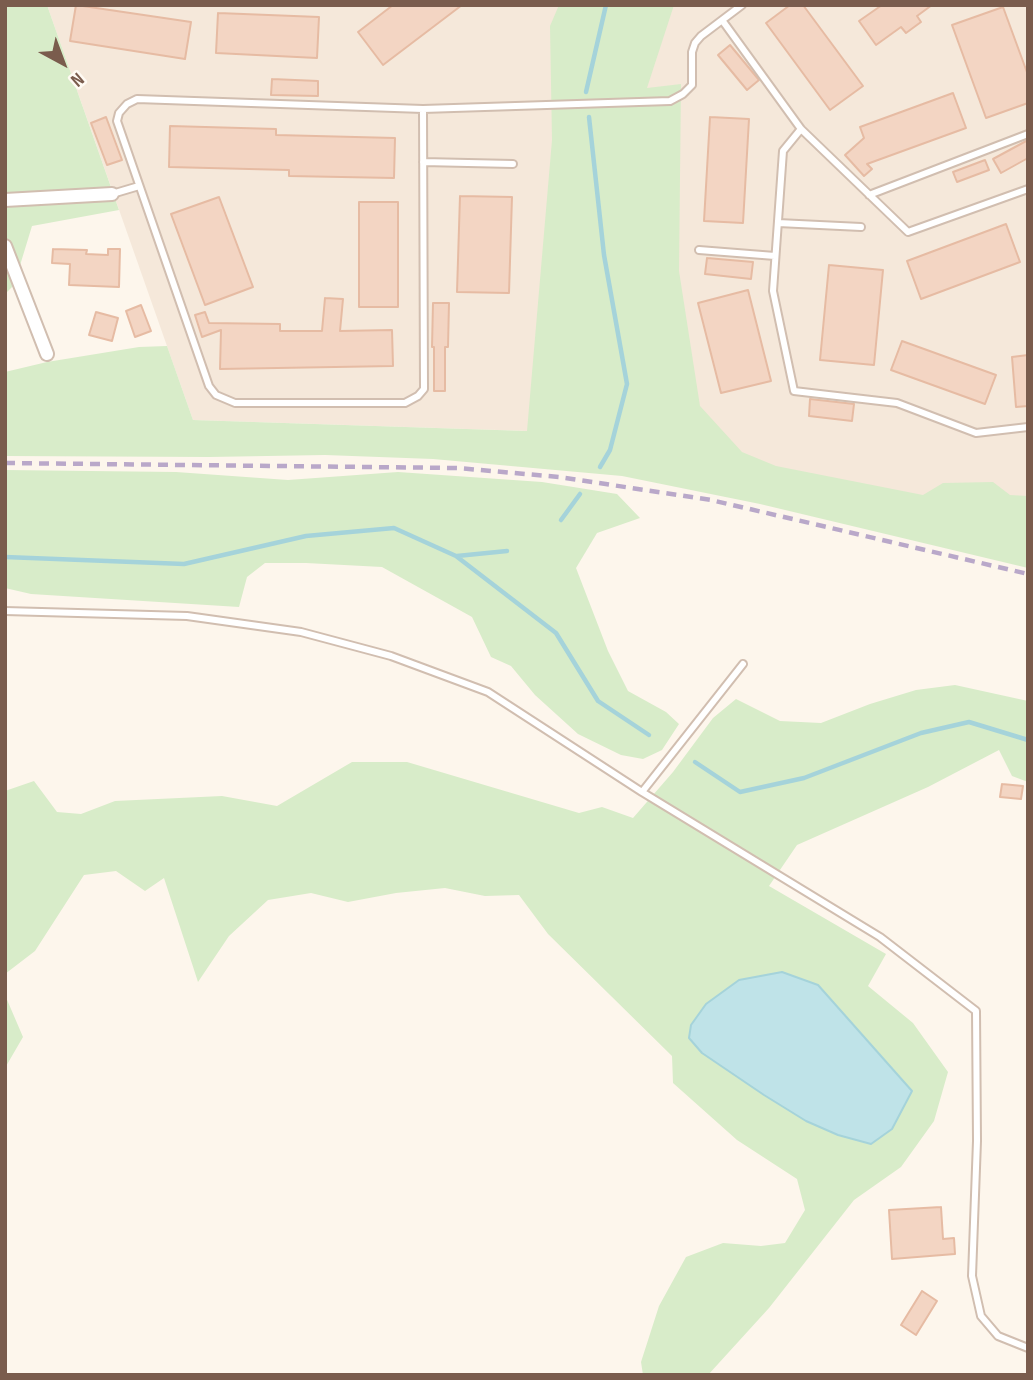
<!DOCTYPE html>
<style>
body{margin:0}
#map{position:relative;width:1033px;height:1380px;overflow:hidden;background:#fdf6ec;font-family:"Sofia Sans Condensed",sans-serif}
canvas{display:block}
.frame{position:absolute;inset:0;border:7px solid #7a5c4d;pointer-events:none}
.north{position:absolute;left:28px;top:28px;width:70px;height:70px;-webkit-text-stroke:5px #fffaf3;paint-order:stroke;rotate:139deg;font-size:19px;font-weight:700;line-height:28px;text-align:center;color:#7a5c4d}
.north::after{content:'';display:block;margin:auto;width:24px;height:32px;background:#7a5c4d;clip-path:polygon(50% 0,100% 100%,50% 72%,0 100%)}
</style>
<div id="map">
<canvas width="1033" height="1380"></canvas>
<div class="frame"></div>
<div class="north">N</div>
</div>
<script>
const g = document.querySelector('canvas').getContext('2d');
g.lineJoin = 'round';
function paint(path, color) {
  g.fillStyle = color;
  g.fill(path, 'evenodd');
}
function poly(rows) {
  const path = new Path2D();
  for (const r of rows) {
    path.moveTo(r[0], r[1]);
    for (let i = 2; i < r.length; i += 2) path.lineTo(r[i], r[i + 1]);
  }
  return path;
}
function strokePath(path, color, width, dash) {
  g.strokeStyle = color;
  g.lineWidth = width;
  g.lineCap = dash ? 'butt' : 'round';
  g.setLineDash(dash || []);
  g.stroke(path);
}
paint(poly([
 [47,5,1028,5,1028,546,528,431,193,420]
]), '#f5e8da');
paint(poly([
 [5,5,47,5,119,210,32,226,14,285,5,294],
 [559,5,674,5,647,88,681,84,679,271,700,406,742,452,776,466,923,495,943,483,993,482,1010,495,1028,496,1028,568,760,504,622,476,433,459,325,455,209,457,5,456,5,372,47,362,139,347,167,346,193,420,527,431,552,140,550,26],
 [5,470,176,472,288,480,398,472,542,482,617,494,640,518,597,533,576,568,608,651,628,691,666,712,679,724,662,750,643,759,621,755,578,734,535,695,511,666,491,657,472,617,382,567,306,563,265,563,247,577,239,607,31,594,5,588],
 [955,685,1028,701,1028,782,1012,776,999,750,928,787,797,845,769,886,886,954,868,986,913,1023,948,1072,934,1121,901,1167,854,1200,769,1308,708,1375,643,1375,641,1362,659,1306,686,1257,723,1243,761,1246,785,1243,805,1210,797,1179,737,1140,673,1083,672,1056,548,934,519,895,485,896,445,888,396,893,348,902,311,893,268,900,229,936,198,982,164,878,145,891,116,871,84,875,35,951,5,974,5,791,34,781,57,812,81,814,115,801,222,796,277,806,352,762,407,762,579,813,602,807,633,818,673,772,713,718,736,699,780,721,821,723,870,704,916,690],
 [5,995,23,1037,5,1068]
]), '#d8ecc9');
const water = poly([
 [782,972,818,985,912,1091,892,1129,871,1144,838,1135,806,1121,764,1095,702,1053,689,1038,691,1025,706,1004,739,980,782,972]
]);
paint(water, '#bfe3e8');
strokePath(water, '#a5d3da', 2);
strokePath(poly([
 [586,92,606,5],
 [589,117,604,255,627,384,610,450,600,467],
 [561,520,580,494],
 [457,556,507,551],
 [5,557,184,564,306,536,394,528,456,556,556,633,598,701,649,735],
 [695,762,740,792,804,778,921,733,969,722,1028,740]
]), '#a5d3da', 4.5);
const building = poly([
 [76,5,191,22,185,59,70,41,76,5],
 [393,5,462,5,383,65,358,32,393,5],
 [790,5,803,5,863,86,830,110,766,23,790,5],
 [882,5,932,5,917,16,921,22,906,33,901,27,876,45,859,21,882,5],
 [1003,7,1028,75,1028,103,986,118,952,25,1003,7],
 [218,13,319,17,317,58,216,53,218,13],
 [730,45,759,80,747,90,718,55,730,45],
 [272,79,318,81,318,96,271,95,272,79],
 [953,93,966,128,867,164,872,169,864,176,845,155,864,138,860,127,953,93],
 [106,117,122,160,107,165,91,123,106,117],
 [710,117,749,119,743,223,704,221,710,117],
 [170,126,276,129,276,135,395,138,394,178,289,176,289,170,169,167,170,126],
 [1028,140,1028,158,1001,173,993,159,1028,140],
 [985,160,989,170,957,182,953,172,985,160],
 [460,196,512,197,509,293,457,292,460,196],
 [219,197,253,287,205,305,171,214,219,197],
 [359,202,398,202,398,307,359,307,359,202],
 [1006,224,1020,262,921,299,907,261,1006,224],
 [53,249,87,250,86,254,108,255,108,249,120,249,119,287,69,285,70,264,52,263,53,249],
 [707,258,753,262,751,279,705,274,707,258],
 [829,265,883,270,874,365,820,360,829,265],
 [748,290,771,381,721,393,698,303,748,290],
 [325,298,343,299,340,331,392,330,393,366,220,369,221,330,202,337,195,315,205,312,209,323,280,324,280,331,322,331,325,298],
 [433,303,449,303,448,347,445,347,445,391,434,391,434,347,432,347,433,303],
 [141,305,151,331,135,337,126,311,141,305],
 [96,312,118,318,112,341,89,335,96,312],
 [902,341,996,375,985,404,891,370,902,341],
 [1028,355,1028,406,1016,407,1012,357,1028,355],
 [810,399,854,404,852,421,809,416,810,399],
 [1002,784,1023,786,1021,799,1000,797,1002,784],
 [941,1207,943,1239,954,1238,955,1254,892,1259,889,1210,941,1207],
 [922,1291,937,1301,916,1335,901,1325,922,1291]
]);
paint(building, '#f3d5c3');
strokePath(building, '#e6bba3', 2);
const service = poly([
 [722,20,801,129,908,232,1028,189],
 [423,109,424,389,418,396,405,403,235,403,216,395,209,386,117,121,119,113,127,104,137,99,423,109,670,101,683,94,692,85,692,52,695,43,701,36,742,5],
 [801,129,783,151,773,291,794,391,897,403,976,433,1028,427],
 [423,162,513,164],
 [112,194,139,186],
 [869,195,1028,134],
 [778,223,861,227],
 [699,250,775,256],
 [5,611,187,616,301,632,391,656,488,692,642,792,880,937,976,1011,977,1141,972,1276,981,1316,998,1336,1028,1348],
 [642,792,743,664]
]);
const minor = poly([
 [5,200,112,194],
 [5,246,47,354]
]);
strokePath(service, '#d1beb0', 10);
strokePath(minor, '#d1beb0', 16);
strokePath(service, '#fff', 6);
strokePath(minor, '#fff', 12);
strokePath(poly([
 [5,463,457,468,559,477,711,500,1028,574]
]), '#b9a8c9', 4.5, [10, 7]);
</script>
